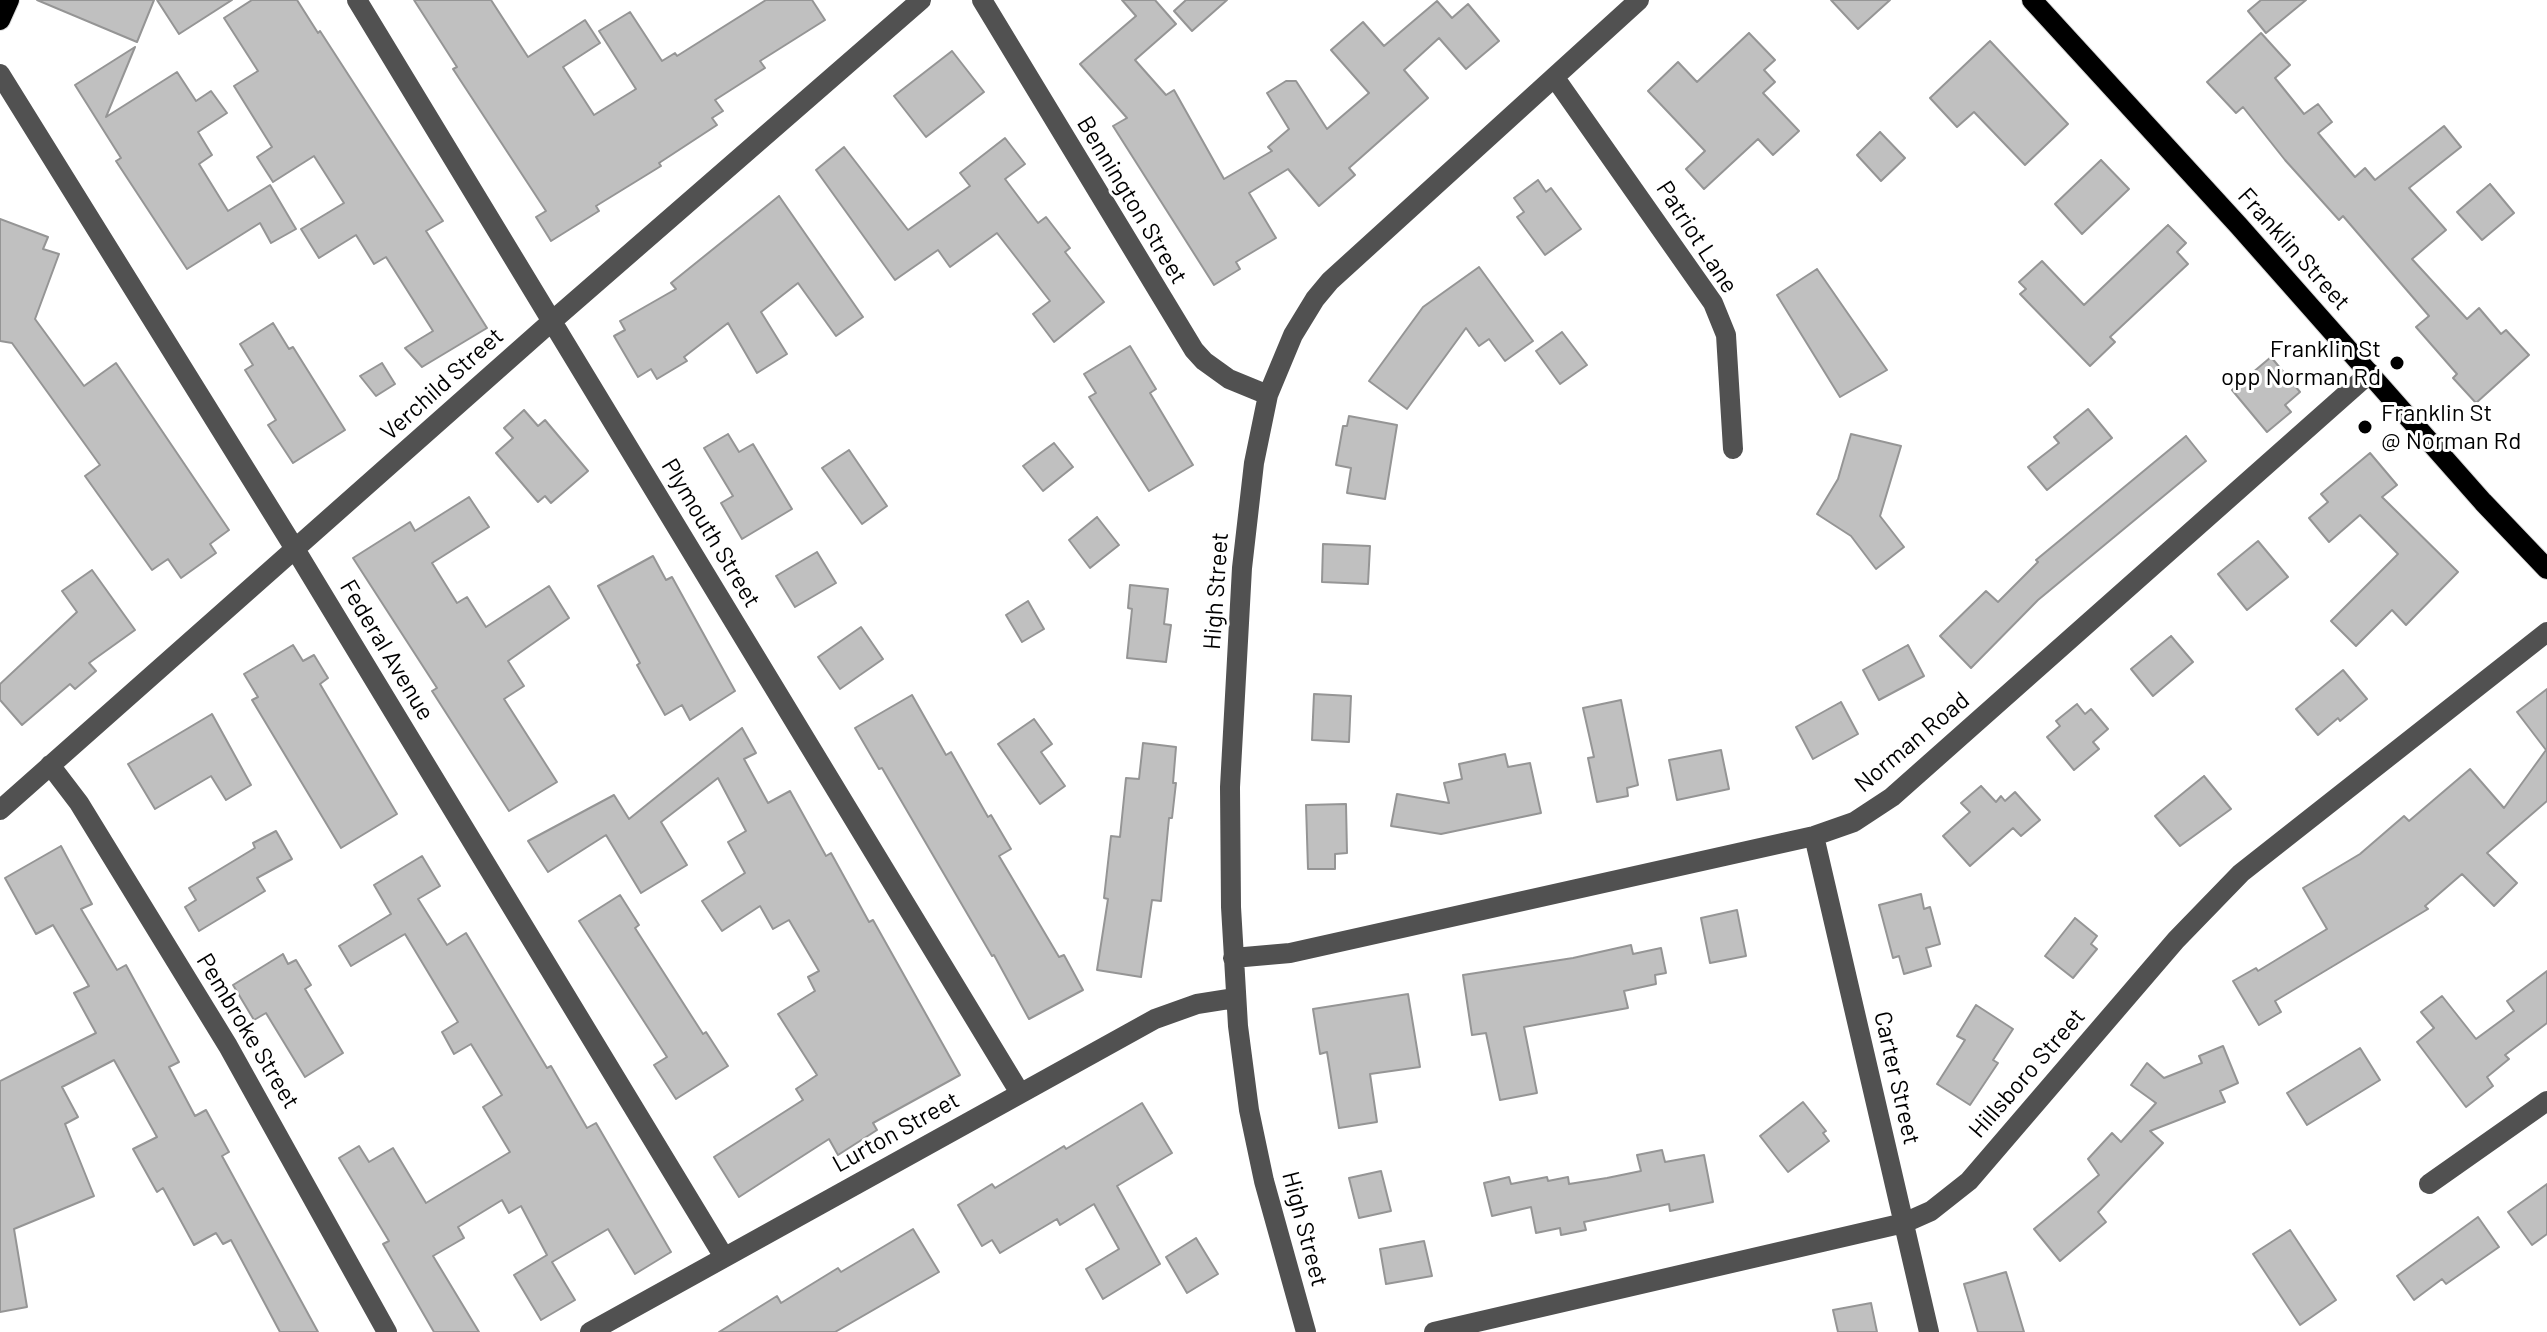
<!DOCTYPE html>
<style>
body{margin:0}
canvas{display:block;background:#fff}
</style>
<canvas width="2547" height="1332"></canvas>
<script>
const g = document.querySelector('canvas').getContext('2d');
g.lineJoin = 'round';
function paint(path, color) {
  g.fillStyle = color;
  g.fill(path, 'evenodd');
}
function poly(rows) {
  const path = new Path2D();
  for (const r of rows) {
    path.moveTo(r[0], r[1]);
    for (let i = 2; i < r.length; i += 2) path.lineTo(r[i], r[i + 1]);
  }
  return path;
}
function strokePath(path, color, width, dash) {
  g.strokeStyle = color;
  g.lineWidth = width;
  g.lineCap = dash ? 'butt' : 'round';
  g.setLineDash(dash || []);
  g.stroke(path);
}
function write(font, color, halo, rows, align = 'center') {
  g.font = font + ' Barlow,sans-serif';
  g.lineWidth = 6;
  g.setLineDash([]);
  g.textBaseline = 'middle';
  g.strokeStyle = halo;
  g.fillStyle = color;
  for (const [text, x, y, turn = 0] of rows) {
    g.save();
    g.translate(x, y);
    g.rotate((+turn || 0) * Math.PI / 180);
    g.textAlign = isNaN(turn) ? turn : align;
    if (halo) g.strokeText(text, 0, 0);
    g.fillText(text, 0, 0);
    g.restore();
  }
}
const building = poly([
 [37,0,154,0,137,42,37,0],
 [157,0,232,0,179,34,157,0],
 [252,0,297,0,318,33,320,31,443,221,426,231,487,328,422,367,405,348,433,331,386,257,374,264,356,235,319,258,301,229,344,203,314,156,273,182,257,157,272,147,234,86,258,71,224,18,252,0],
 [414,0,491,0,528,57,585,20,600,43,563,67,594,115,636,89,599,31,630,12,662,61,675,53,677,56,766,0,812,0,825,20,760,61,765,68,715,100,723,111,712,118,717,125,659,163,661,166,596,206,599,211,551,241,536,217,546,211,453,69,457,67,414,0],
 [1122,0,1155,0,1176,24,1135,60,1166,95,1174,90,1224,179,1272,151,1268,147,1289,129,1267,93,1286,81,1296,81,1327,129,1369,93,1331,50,1363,22,1384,46,1437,1,1452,18,1468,4,1499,41,1466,69,1439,38,1404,70,1428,98,1349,168,1355,175,1319,206,1288,169,1249,193,1276,238,1236,262,1240,269,1214,285,1113,126,1127,118,1080,64,1136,16,1122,0],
 [1186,0,1227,0,1192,31,1174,11,1186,0],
 [1831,0,1890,0,1858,29,1831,0],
 [2261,0,2306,0,2266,33,2248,11,2261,0],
 [1749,33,1775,60,1764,70,1775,82,1763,93,1799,131,1773,155,1758,139,1704,189,1686,169,1705,151,1648,91,1678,62,1697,82,1749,33],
 [2261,33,2290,65,2275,78,2304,114,2318,104,2332,122,2318,133,2355,177,2365,168,2375,180,2444,126,2461,147,2409,188,2446,230,2412,259,2467,319,2479,308,2501,334,2506,330,2529,355,2476,403,2453,378,2457,374,2416,327,2429,316,2343,216,2339,220,2285,160,2243,107,2236,113,2207,82,2261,33],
 [1990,41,2068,124,2025,165,1974,112,1957,127,1930,98,1990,41],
 [135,47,106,117,177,72,196,101,211,91,227,113,198,132,212,155,199,164,228,211,270,185,296,229,271,243,260,223,187,269,116,161,121,158,75,85,135,47],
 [952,51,984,92,926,137,894,96,952,51],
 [1880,132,1905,158,1881,181,1857,155,1880,132],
 [1005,138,1025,164,1005,179,1038,223,1046,217,1070,248,1065,252,1104,302,1054,342,1033,314,1050,301,997,233,950,267,938,250,895,280,816,170,844,147,908,230,970,186,960,173,1005,138],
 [2101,160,2129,189,2082,234,2055,204,2101,160],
 [1538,180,1546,192,1551,188,1581,229,1545,255,1517,217,1524,212,1514,198,1538,180],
 [2490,184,2514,213,2482,240,2457,212,2490,184],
 [779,196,863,317,836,336,798,283,761,312,787,354,757,373,728,323,684,357,687,361,657,379,651,369,638,377,614,336,625,330,620,321,676,289,671,283,779,196],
 [0,219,48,237,43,249,59,254,35,319,84,386,116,363,229,530,210,544,216,553,181,578,168,559,152,570,85,476,100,465,12,343,0,341,0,219],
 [2168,225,2186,243,2177,252,2188,264,2110,337,2115,342,2090,366,2020,294,2026,289,2019,282,2042,261,2084,305,2168,225],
 [1479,267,1533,341,1505,361,1489,339,1479,346,1466,328,1407,409,1369,381,1423,307,1479,267],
 [1817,269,1887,370,1840,397,1777,295,1817,269],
 [273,323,289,349,293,347,345,430,293,463,268,425,276,420,245,370,253,365,240,344,273,323],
 [1562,332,1587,365,1560,384,1536,351,1562,332],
 [1130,346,1156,389,1150,393,1193,465,1149,491,1089,397,1096,393,1084,374,1130,346],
 [2271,357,2300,392,2285,405,2291,412,2267,432,2232,390,2271,357],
 [382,363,395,384,376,396,360,376,382,363],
 [2088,409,2112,438,2047,490,2028,467,2059,443,2054,437,2088,409],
 [524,410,538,426,545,420,588,471,551,503,545,496,538,502,496,453,513,438,504,428,524,410],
 [1349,416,1397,425,1385,499,1347,493,1351,468,1336,465,1343,426,1347,426,1349,416],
 [728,434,739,452,753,444,792,509,742,539,721,503,733,496,704,448,728,434],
 [1851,434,1901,446,1880,516,1904,547,1876,569,1851,536,1817,514,1838,479,1851,434],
 [2186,436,2206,461,2038,600,1971,668,1940,636,1986,591,1998,602,2038,562,2036,560,2186,436],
 [1054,443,1073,467,1043,491,1023,466,1054,443],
 [849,450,887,506,862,524,822,468,849,450],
 [2370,453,2397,485,2382,497,2458,572,2406,625,2392,610,2356,646,2331,621,2398,554,2360,515,2329,542,2309,518,2328,502,2321,494,2370,453],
 [469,497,489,527,432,563,457,603,467,597,486,627,549,586,569,618,508,661,524,686,504,699,557,782,509,811,432,691,437,688,353,558,410,522,415,531,469,497],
 [1097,517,1119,545,1090,568,1069,540,1097,517],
 [2258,541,2288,577,2247,610,2218,574,2258,541],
 [1323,544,1370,546,1368,584,1322,582,1323,544],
 [817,552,836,583,795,607,776,576,817,552],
 [653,556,666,580,672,577,735,691,690,720,682,705,665,715,637,665,640,663,598,586,653,556],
 [92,570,135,630,89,663,96,671,75,689,70,684,22,725,0,700,0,684,77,612,62,591,92,570],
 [1130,585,1168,589,1164,624,1171,625,1166,662,1127,658,1132,609,1128,608,1130,585],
 [1028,601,1044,629,1022,642,1006,615,1028,601],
 [861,627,883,659,840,689,818,657,861,627],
 [2171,636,2193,662,2153,696,2131,669,2171,636],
 [293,645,303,661,314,655,328,678,320,684,397,814,341,848,252,700,258,697,244,674,293,645],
 [1908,645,1924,676,1879,700,1863,670,1908,645],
 [2343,670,2367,699,2340,721,2338,718,2318,735,2296,709,2343,670],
 [2547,689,2547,801,2487,853,2517,883,2494,906,2462,874,2425,906,2428,909,2275,1001,2281,1012,2259,1025,2233,981,2256,968,2258,971,2327,929,2303,888,2360,854,2404,816,2409,821,2470,769,2504,808,2546,750,2517,712,2547,689],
 [1314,694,1351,696,1349,742,1312,740,1314,694],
 [912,695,946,755,951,752,988,817,991,815,1011,849,999,856,1059,957,1064,955,1083,990,1029,1019,994,955,992,956,882,768,879,769,855,728,912,695],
 [1621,700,1638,785,1627,788,1628,796,1597,802,1588,758,1594,757,1583,708,1621,700],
 [1841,702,1858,734,1813,759,1796,727,1841,702],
 [2077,704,2085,714,2091,709,2108,729,2093,742,2099,749,2074,770,2047,737,2060,726,2056,721,2077,704],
 [212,714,251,785,226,800,211,776,155,809,128,764,212,714],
 [1034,719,1052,744,1041,752,1065,786,1040,804,998,744,1034,719],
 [742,728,756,753,744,759,768,803,790,791,826,856,831,853,869,922,873,920,960,1075,873,1123,877,1130,838,1155,829,1139,739,1197,714,1157,803,1100,796,1089,817,1075,778,1014,815,991,808,977,819,971,789,920,773,929,760,906,722,931,702,901,745,873,728,842,746,831,718,778,661,822,687,865,641,893,606,835,548,872,528,841,614,795,629,819,742,728],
 [1143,743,1176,747,1173,783,1176,783,1172,818,1169,818,1161,901,1152,900,1141,977,1097,970,1108,899,1104,898,1111,836,1120,837,1126,778,1139,779,1143,743],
 [1721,750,1729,789,1677,800,1669,760,1721,750],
 [1505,754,1508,767,1530,763,1541,813,1441,834,1391,826,1397,794,1449,803,1444,783,1462,779,1459,764,1505,754],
 [2204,776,2231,809,2180,846,2155,816,2204,776],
 [1981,786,1996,802,2001,796,2005,801,2015,792,2040,820,2021,836,2013,828,1970,866,1943,836,1970,812,1961,803,1981,786],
 [1346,804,1347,853,1335,854,1335,869,1308,869,1306,805,1346,804],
 [276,831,292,859,257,878,265,891,199,931,185,907,196,900,189,888,255,848,253,843,276,831],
 [61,846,92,904,81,909,117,970,126,965,179,1062,169,1067,195,1116,206,1110,229,1152,222,1156,318,1332,280,1332,231,1240,223,1244,216,1233,194,1245,163,1188,157,1192,133,1149,157,1137,114,1060,62,1087,78,1117,65,1124,94,1196,14,1229,27,1307,0,1312,0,1081,96,1033,74,993,89,986,53,925,36,934,5,878,61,846],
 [422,856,440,886,418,899,447,945,466,933,547,1068,551,1066,587,1128,596,1123,671,1252,635,1274,608,1229,552,1262,575,1300,541,1320,514,1275,547,1255,521,1206,509,1213,502,1200,458,1227,464,1238,433,1256,479,1332,434,1332,383,1244,389,1241,339,1158,359,1146,369,1162,393,1148,426,1203,510,1152,483,1107,502,1095,471,1044,454,1054,442,1032,458,1022,405,934,351,966,339,946,391,914,374,885,422,856],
 [1921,894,1924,909,1930,907,1940,944,1926,948,1931,966,1904,974,1899,956,1893,958,1879,905,1921,894],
 [620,895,639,925,635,928,703,1034,706,1032,728,1066,676,1099,654,1065,667,1057,579,921,620,895],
 [1737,910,1746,956,1710,963,1701,918,1737,910],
 [2075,918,2097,936,2091,944,2097,949,2073,978,2045,956,2075,918],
 [1631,945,1633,954,1661,948,1666,973,1655,975,1656,984,1624,991,1628,1008,1524,1027,1537,1093,1500,1100,1486,1033,1472,1035,1463,975,1573,958,1631,945],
 [283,954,288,964,296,960,311,985,305,989,343,1053,305,1077,266,1013,254,1020,233,985,283,954],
 [2547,971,2547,1023,2505,1055,2509,1059,2487,1077,2493,1086,2466,1107,2417,1042,2434,1028,2421,1012,2442,996,2476,1039,2514,1011,2507,1001,2547,971],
 [1408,994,1420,1067,1370,1074,1377,1122,1339,1128,1327,1052,1320,1054,1313,1009,1408,994],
 [1976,1005,2013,1029,1993,1060,1998,1063,1970,1105,1937,1084,1965,1040,1957,1036,1976,1005],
 [2223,1046,2238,1083,2220,1091,2225,1102,2150,1131,2163,1143,2098,1212,2106,1222,2060,1261,2034,1229,2099,1175,2088,1159,2112,1133,2121,1142,2156,1103,2131,1085,2147,1063,2164,1078,2202,1063,2199,1056,2223,1046],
 [2360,1048,2380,1080,2307,1125,2287,1093,2360,1048],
 [1803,1102,1826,1131,1823,1133,1829,1141,1788,1172,1760,1136,1803,1102],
 [1142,1103,1172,1153,1117,1186,1160,1264,1103,1299,1086,1269,1119,1249,1094,1204,1060,1225,1057,1219,1000,1253,992,1240,982,1246,958,1205,992,1184,995,1188,1064,1146,1066,1149,1142,1103],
 [1662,1150,1665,1162,1704,1155,1713,1202,1670,1211,1669,1204,1584,1222,1586,1230,1561,1235,1560,1228,1536,1233,1531,1207,1492,1216,1484,1183,1509,1177,1511,1184,1547,1177,1548,1181,1568,1177,1569,1184,1607,1178,1641,1171,1637,1155,1662,1150],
 [1381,1171,1391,1211,1359,1218,1349,1178,1381,1171],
 [2547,1184,2547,1234,2532,1245,2508,1212,2547,1184],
 [2478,1217,2499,1247,2446,1284,2442,1279,2414,1300,2397,1276,2478,1217],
 [913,1229,939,1272,835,1332,719,1332,777,1296,781,1303,838,1268,841,1272,913,1229],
 [2290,1230,2336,1300,2300,1325,2253,1254,2290,1230],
 [1196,1238,1218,1274,1187,1293,1166,1257,1196,1238],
 [1424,1241,1432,1276,1386,1284,1380,1249,1424,1241],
 [2006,1272,2024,1332,1978,1332,1964,1284,2006,1272],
 [1871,1303,1877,1332,1838,1332,1833,1310,1871,1303]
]);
paint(building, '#c0c0c0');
strokePath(building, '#959595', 2);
const major = poly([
 [2032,0,2239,226,2483,502,2547,569],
 [0,20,9,0]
]);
strokePath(major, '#dbdbdb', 22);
strokePath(poly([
 [357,0,1020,1093],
 [982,0,1194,350,1204,361,1229,379,1268,395],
 [0,74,295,549,724,1257],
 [1555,78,1713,303,1726,335,1733,449],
 [50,765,79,803,228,1046,387,1332],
 [0,810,551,322,921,0],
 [1814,836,1929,1332],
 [1233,958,1290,953,1814,836,1854,822,1892,797,2370,373],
 [2429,1184,2547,1101],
 [590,1332,1155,1019,1197,1004,1235,998],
 [1306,1332,1264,1181,1249,1110,1238,1026,1231,907,1230,787,1242,568,1254,463,1268,395,1293,335,1315,299,1330,281,1639,0],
 [1434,1332,1904,1223,1931,1211,1969,1181,2176,940,2241,873,2547,632]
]), '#515151', 20);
strokePath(major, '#000', 20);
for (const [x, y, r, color] of [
 [2397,363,8,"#000"],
 [2365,427,8,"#000"]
]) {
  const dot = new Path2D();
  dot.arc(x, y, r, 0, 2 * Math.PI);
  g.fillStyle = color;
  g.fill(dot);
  strokePath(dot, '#fff', 3);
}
write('24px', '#000', '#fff', [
 ["Bennington Street",1132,200,59],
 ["Patriot Lane",1697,237,57],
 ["Franklin Street",2294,249,48],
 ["Verchild Street",442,384,-42],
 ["Plymouth Street",711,533,59],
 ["High Street",1216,591,-86],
 ["Federal Avenue",387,650,59],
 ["Norman Road",1912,742,-40],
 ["Pembroke Street",248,1031,59],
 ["Hillsboro Street",2027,1073,-49],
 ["Carter Street",1897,1078,77],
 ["Lurton Street",896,1132,-29],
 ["High Street",1305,1229,75]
]);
write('24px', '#000', '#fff', [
 ["Franklin St",2381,349],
 ["opp Norman Rd",2381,377],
 ["Franklin St",2381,413,"left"],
 ["@ Norman Rd",2381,441,"left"]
], 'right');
</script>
